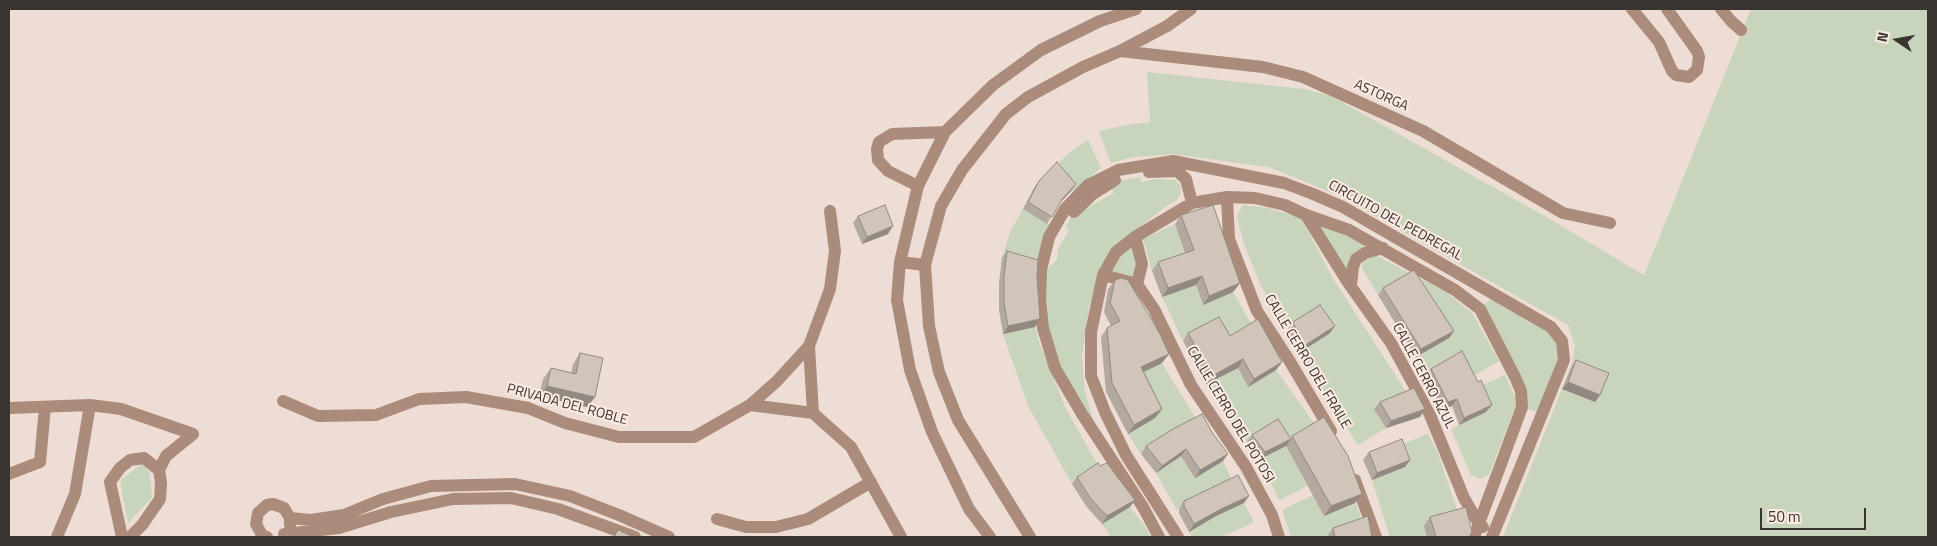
<!DOCTYPE html>
<style>
body{margin:0}
#map{position:relative;width:1937px;height:546px;overflow:hidden;background:#edddd5;font-family:"Titillium Web",sans-serif}
canvas{display:block}
.frame{position:absolute;inset:0;border:10px solid #3a3431;pointer-events:none}
.north{position:absolute;left:1872px;top:15px;width:50px;height:50px;-webkit-text-stroke:4px #faeae2;paint-order:stroke;rotate:282deg;font-size:14px;font-weight:700;line-height:20px;text-align:center;color:#3a3431}
.north::after{content:'';display:block;margin:auto;width:18px;height:22px;background:#3a3431;clip-path:polygon(50% 0,100% 100%,50% 72%,0 100%)}
.scale{position:absolute;left:1760px;top:508px;width:106px;height:22px;box-sizing:border-box;border:2px solid #3a3431;border-top:0;padding-left:6px;font-size:15px;line-height:18px;white-space:nowrap;color:#3a3431;-webkit-text-stroke:4px #faeae2;paint-order:stroke}
</style>
<div id="map">
<canvas width="1937" height="546"></canvas>
<div class="frame"></div>
<div class="north">N</div>
<div class="scale">50 m</div>
</div>
<script>
const g = document.querySelector('canvas').getContext('2d');
g.lineJoin = 'round';
function paint(path, color) {
  g.fillStyle = color;
  g.fill(path, 'evenodd');
}
function poly(rows) {
  const path = new Path2D();
  for (const r of rows) {
    path.moveTo(r[0], r[1]);
    for (let i = 2; i < r.length; i += 2) path.lineTo(r[i], r[i + 1]);
  }
  return path;
}
function strokePath(path, color, width, dash) {
  g.strokeStyle = color;
  g.lineWidth = width;
  g.lineCap = dash ? 'butt' : 'round';
  g.setLineDash(dash || []);
  g.stroke(path);
}
function write(font, color, halo, rows, align = 'center') {
  g.font = font + ' "Titillium Web",sans-serif';
  g.lineWidth = 4;
  g.setLineDash([]);
  g.textBaseline = 'middle';
  g.strokeStyle = halo;
  g.fillStyle = color;
  for (const [text, x, y, turn = 0] of rows) {
    g.save();
    g.translate(x, y);
    g.rotate((+turn || 0) * Math.PI / 180);
    g.textAlign = isNaN(turn) ? turn : align;
    if (halo) g.strokeText(text, 0, 0);
    g.fillText(text, 0, 0);
    g.restore();
  }
}
paint(poly([
 [1751,9,1928,9,1928,537,1503,537,1562,389,1594,402,1602,380,1571,367,1575,346,1568,325,1337,195,1269,167,1245,164,1173,154,1133,157,1111,163,1099,131,1126,125,1150,122,1147,72,1304,89,1331,96,1548,218,1644,275],
 [1088,140,1101,168,1072,192,1052,169,1069,153],
 [1140,177,1141,182,1156,179,1175,180,1181,186,1181,193,1177,200,1169,204,1129,236,1096,285,1089,307,1082,357,1085,391,1095,427,1064,377,1051,341,1045,301,1046,270,1057,260,1058,249,1069,230,1066,228,1071,217,1114,193,1110,186,1122,180],
 [1243,205,1268,208,1301,218,1332,277,1409,396,1375,409,1386,428,1358,445,1299,353,1329,333,1288,329,1261,286,1243,241,1237,216],
 [1023,209,1050,225,1035,267,1002,258,1010,232],
 [1307,216,1379,248,1364,250,1351,276],
 [1175,224,1187,259,1152,271,1143,239],
 [1135,238,1137,283,1105,273],
 [1372,256,1377,256,1406,271,1409,277,1414,275,1445,291,1472,313,1499,361,1468,379,1425,376,1416,357,1448,338,1378,295,1362,268,1363,261],
 [1195,285,1203,305,1233,292,1253,327,1224,345,1213,325,1183,341,1162,297],
 [1495,295,1551,327,1564,360,1542,414,1522,407,1480,309],
 [1035,326,1040,345,1066,409,1099,467,1072,484,1028,406,1003,334],
 [1162,363,1197,421,1141,454,1128,434,1135,376],
 [1238,368,1248,387,1276,370,1317,427,1286,446,1307,486,1279,500,1260,459,1285,446,1247,442,1206,384],
 [1505,375,1516,399,1516,405,1489,475,1480,479,1471,475,1451,429,1486,412,1476,388],
 [1428,434,1438,453,1459,516,1427,537,1390,537,1372,480,1405,467,1397,446],
 [1181,456,1223,461,1233,482,1177,510,1156,473],
 [144,462,150,475,152,498,128,523,120,481],
 [1313,495,1324,516,1356,503,1363,524,1329,537,1291,537,1282,510],
 [1244,503,1254,522,1222,537,1192,537,1189,532,1216,516],
 [1130,507,1145,526,1150,537,1111,537,1102,524]
]), '#c8d4bb');
strokePath(poly([
 [1632,9,1659,42,1672,71,1676,75,1689,77,1697,70,1699,57,1697,51,1667,9],
 [1721,9,1731,21,1741,30],
 [1120,51,1263,67,1303,77,1423,131,1563,213,1610,223],
 [1149,172,1177,171,1186,179,1192,203],
 [918,186,888,171,878,160,877,149,879,142,892,134,945,132],
 [1227,197,1229,239,1257,311,1289,360,1331,431],
 [1074,212,1093,194,1115,180],
 [1306,215,1347,281,1391,343,1430,415,1464,498,1479,524,1483,527],
 [1135,237,1142,264,1137,284],
 [900,262,925,265],
 [1103,275,1137,284,1154,309,1191,385,1246,467,1272,515,1279,537],
 [1351,285,1353,267,1356,259,1365,253,1383,248],
 [809,346,813,413],
 [283,401,318,416,376,415,419,399,466,397,528,408,565,423,619,437,694,437,750,405,777,381,809,346,830,289,835,251,830,211],
 [750,405,813,413,851,447,901,537],
 [9,408,90,405,121,409,193,434],
 [159,470,166,456,193,434],
 [9,474,40,462,45,407],
 [1355,480,1376,537],
 [290,518,311,520,344,515,383,499,431,486,515,484,570,496,619,515,669,537],
 [717,519,746,527,776,527,808,519,871,482],
 [284,534,339,528,391,512,453,499,511,498,558,509,635,537],
 [57,537,75,494,90,405],
 [122,537,110,482,120,468,130,460,144,458,159,470,161,482,160,499,142,525,130,537],
 [267,537,262,535,256,524,258,513,267,505,273,504,284,508,290,518,290,525],
 [990,537,969,509,932,432,910,370,897,300,900,262,918,186,945,132,993,85,1041,50,1100,21,1136,9],
 [1030,537,958,420,939,372,929,326,925,265,941,206,962,170,1006,114,1028,97,1083,67,1120,51,1167,26,1191,9],
 [1159,537,1143,507,1082,414,1055,368,1043,328,1040,300,1041,270,1049,237,1065,209,1088,185,1118,170,1173,161,1284,183,1313,194,1343,207,1551,327,1562,341,1564,360,1492,537],
 [1178,537,1126,455,1105,412,1091,376,1091,332,1103,275,1116,252,1135,237,1192,203,1227,197,1255,198,1285,205,1306,215,1349,230,1455,290,1480,309,1515,377,1521,391,1522,407,1474,537]
]), '#ab8b79', 12);
paint(poly([
 [1039,181,1071,191,1060,202,1047,224,1023,209,1034,188],
 [1181,215,1240,283,1233,292,1203,305,1196,285,1162,297,1152,271,1158,262,1185,253,1175,224],
 [858,216,888,234,862,244,853,223],
 [1007,251,1037,277,1040,319,1035,327,1003,334,999,310,999,283,1002,258],
 [1115,280,1162,363,1144,372,1162,409,1155,418,1128,434,1106,392,1101,337,1107,328,1111,326,1104,312,1108,289],
 [1383,288,1454,331,1449,338,1416,357,1378,295],
 [1293,322,1330,333,1299,353,1288,329],
 [1188,333,1230,336,1282,362,1276,370,1248,387,1238,368,1206,384,1183,341],
 [580,353,595,397,587,407,539,396,543,379,551,368,571,373,573,364],
 [1576,360,1600,395,1595,402,1562,389,1571,367],
 [1431,369,1486,412,1459,425,1452,406,1443,409,1425,376],
 [1380,402,1420,417,1386,428,1374,409],
 [1173,429,1223,461,1195,478,1181,456,1156,473,1141,454,1146,446],
 [1252,435,1291,439,1292,436,1355,503,1324,516,1286,446,1260,459,1247,442],
 [1369,452,1410,460,1405,467,1372,480,1363,460],
 [1100,466,1135,500,1130,507,1102,524,1086,506,1072,484,1077,477],
 [1184,501,1244,503,1216,516,1189,532,1179,513,1179,509],
 [1430,517,1469,537,1427,537,1424,526],
 [1333,528,1372,537,1329,537,1328,535]
]), '#b4a99f');
paint(poly([
 [1076,184,1071,191,1058,205,1063,198],
 [893,226,888,234,862,244,867,237],
 [1202,276,1196,285,1162,297,1168,288],
 [1240,283,1233,292,1203,305,1209,296],
 [1040,319,1035,327,1003,334,1008,326],
 [1335,326,1330,333,1299,353,1304,346],
 [1454,331,1449,338,1416,357,1421,349],
 [1169,354,1162,363,1135,376,1141,367],
 [1243,359,1238,368,1206,384,1212,376],
 [1282,362,1276,370,1248,387,1254,379],
 [1568,382,1600,395,1595,402,1562,389],
 [547,386,595,397,587,407,539,396],
 [1457,399,1452,406,1443,409,1448,402],
 [1492,405,1486,412,1459,425,1464,418],
 [1162,409,1155,418,1128,434,1134,425],
 [1425,409,1420,417,1386,428,1391,421],
 [1291,439,1286,446,1260,459,1265,452],
 [1186,449,1181,456,1156,473,1162,466],
 [1228,454,1223,461,1195,478,1200,470],
 [1410,460,1405,467,1372,480,1377,473],
 [1362,494,1355,503,1324,516,1331,506],
 [1249,496,1244,503,1216,516,1189,532,1194,524,1221,509],
 [1135,500,1130,507,1102,524,1107,516]
]), '#928a82');
const building = poly([
 [1057,162,1076,184,1063,198,1052,217,1028,202,1039,181,1057,162],
 [885,205,893,226,867,237,858,216,885,205],
 [1213,205,1240,283,1209,296,1202,276,1168,288,1158,262,1194,250,1181,215,1213,205],
 [1007,251,1038,260,1037,277,1040,319,1008,326,1004,303,1004,276,1007,251],
 [1414,270,1454,331,1421,349,1383,288,1414,270],
 [1121,278,1128,280,1160,334,1169,354,1141,367,1162,409,1134,425,1112,383,1107,328,1120,321,1110,303,1115,280,1121,278],
 [1320,305,1335,326,1304,346,1293,322,1320,305],
 [1219,317,1230,336,1258,319,1282,362,1254,379,1243,359,1212,376,1188,333,1219,317],
 [1462,351,1478,382,1481,380,1492,405,1464,418,1457,399,1448,402,1431,369,1462,351],
 [580,353,603,358,595,397,547,386,551,368,576,374,580,353],
 [1576,360,1609,373,1600,395,1568,382,1576,360],
 [1414,388,1425,409,1391,421,1380,402,1414,388],
 [1202,414,1213,434,1228,454,1200,470,1186,449,1162,466,1146,446,1173,429,1202,414],
 [1324,417,1348,456,1362,494,1331,506,1292,436,1324,417],
 [1278,419,1291,439,1265,452,1252,435,1278,419],
 [1402,439,1410,460,1377,473,1369,452,1402,439],
 [1098,463,1100,466,1107,463,1135,500,1107,516,1091,499,1077,477,1098,463],
 [1238,475,1249,496,1221,509,1194,524,1184,506,1184,501,1238,475],
 [1466,507,1472,532,1469,537,1436,537,1430,517,1466,507],
 [1368,516,1372,537,1335,537,1333,528,1368,516],
 [618,530,634,537,614,537,618,530]
]);
paint(building, '#d1c5b9');
strokePath(building, '#928a82', 1);
write('14px', '#3a3431', '#faeae2', [
 ["ASTORGA",1381,96,24],
 ["CIRCUITO DEL PEDREGAL",1395,221,29],
 ["CALLE CERRO DEL FRAILE",1307,362,59],
 ["CALLE CERRO AZUL",1423,376,62],
 ["PRIVADA DEL ROBLE",567,405,15],
 ["CALLE CERRO DEL POTOSI",1230,415,59]
]);
</script>
